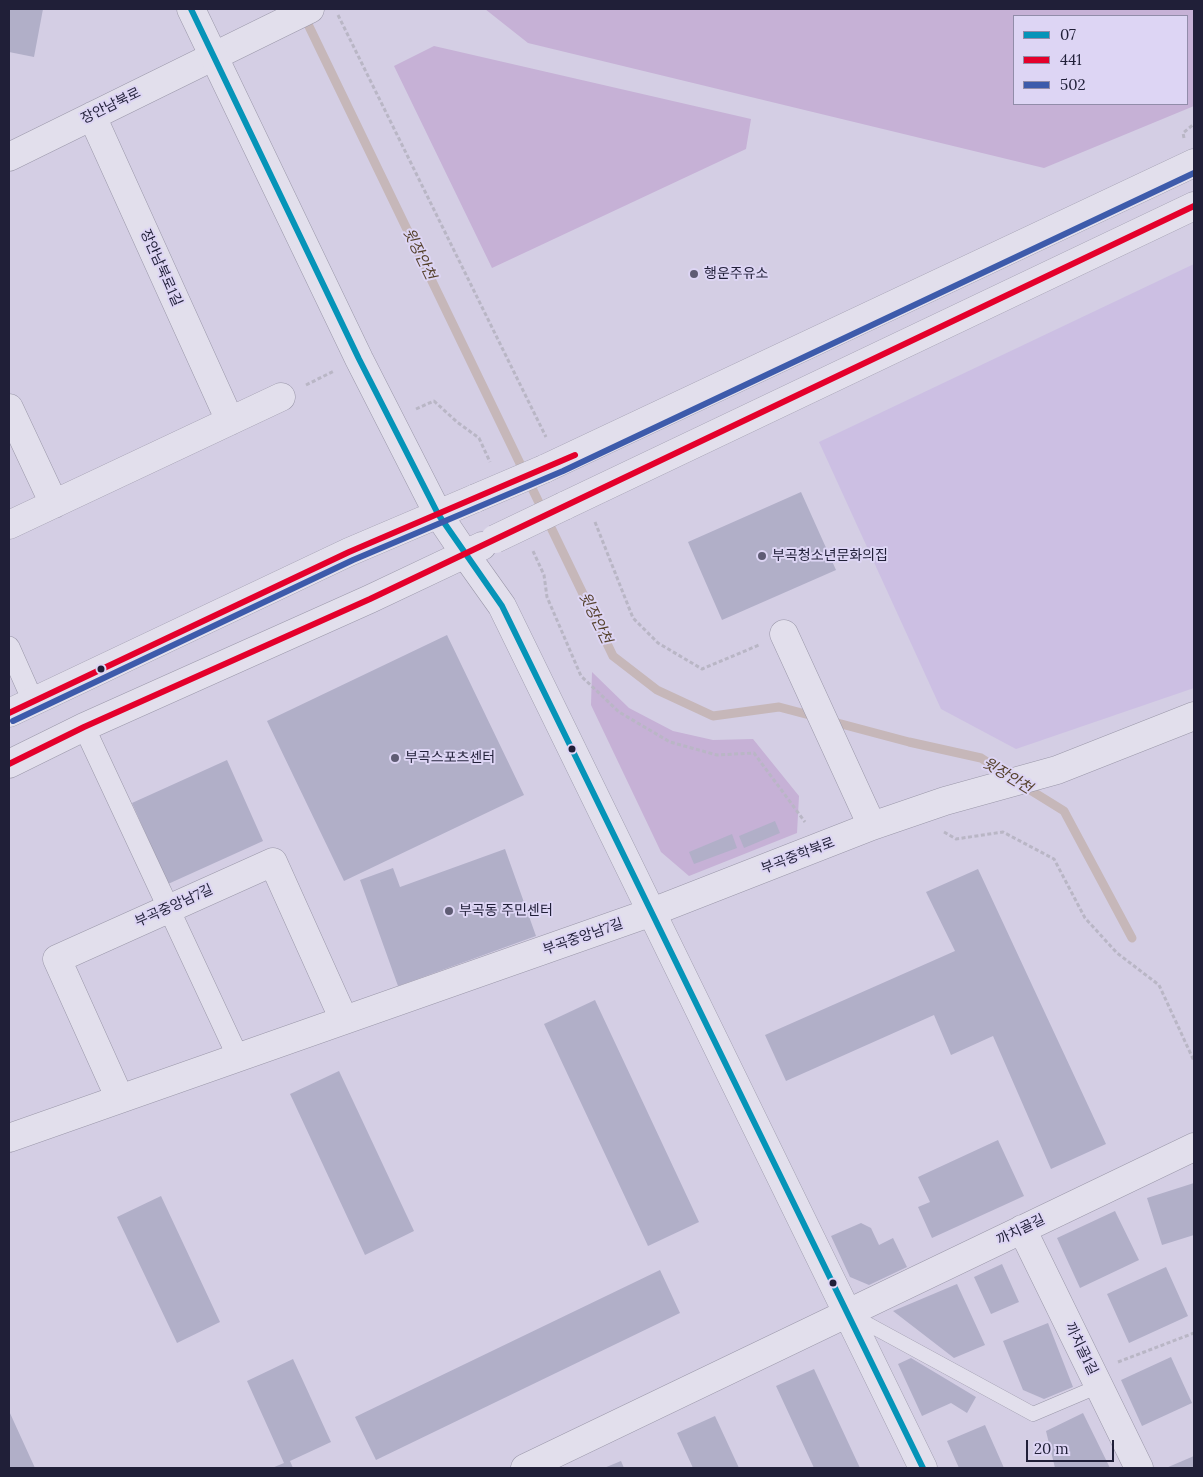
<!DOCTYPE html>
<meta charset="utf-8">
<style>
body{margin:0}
#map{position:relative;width:1203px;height:1477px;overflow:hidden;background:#d4cee4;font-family:Lora,serif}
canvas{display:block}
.frame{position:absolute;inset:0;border:10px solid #201f38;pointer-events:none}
.legend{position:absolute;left:1013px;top:15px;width:175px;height:90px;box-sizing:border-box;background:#ddd5f4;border:1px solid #918ca9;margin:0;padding:6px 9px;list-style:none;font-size:15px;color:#201f38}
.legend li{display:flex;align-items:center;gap:10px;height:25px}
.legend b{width:25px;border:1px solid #918ca9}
.scale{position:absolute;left:1026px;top:1440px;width:88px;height:22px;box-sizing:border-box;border:2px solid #201f38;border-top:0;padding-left:6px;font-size:15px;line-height:18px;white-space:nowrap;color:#201f38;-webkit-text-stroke:4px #ddd5f4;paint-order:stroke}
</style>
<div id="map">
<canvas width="1203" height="1477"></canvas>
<div class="frame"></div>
<ul class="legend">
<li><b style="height:6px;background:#0594b8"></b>07</li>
<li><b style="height:6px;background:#e4002b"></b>441</li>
<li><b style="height:6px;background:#3d5bab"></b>502</li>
</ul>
<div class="scale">20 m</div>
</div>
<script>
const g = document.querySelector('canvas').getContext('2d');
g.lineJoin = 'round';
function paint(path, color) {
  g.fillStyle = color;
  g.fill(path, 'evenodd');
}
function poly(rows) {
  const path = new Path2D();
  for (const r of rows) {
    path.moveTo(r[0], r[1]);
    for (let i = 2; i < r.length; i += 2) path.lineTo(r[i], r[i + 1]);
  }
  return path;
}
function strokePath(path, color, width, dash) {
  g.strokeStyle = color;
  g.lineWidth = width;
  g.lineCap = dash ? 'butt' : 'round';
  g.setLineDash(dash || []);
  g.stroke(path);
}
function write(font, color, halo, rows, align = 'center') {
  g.font = font + ' Lora,"Noto Sans KR",serif';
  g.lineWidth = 4;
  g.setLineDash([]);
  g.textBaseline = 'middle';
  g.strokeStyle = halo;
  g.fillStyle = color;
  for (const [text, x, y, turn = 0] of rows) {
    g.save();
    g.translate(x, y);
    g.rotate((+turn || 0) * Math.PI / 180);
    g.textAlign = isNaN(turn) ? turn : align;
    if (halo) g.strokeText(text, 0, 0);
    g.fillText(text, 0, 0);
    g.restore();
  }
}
paint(poly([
 [1194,264,1194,688,1016,749,941,709,819,442]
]), '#ccbfe3');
paint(poly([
 [485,9,1194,9,1194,106,1044,168,528,43],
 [1014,16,1187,16,1187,104,1014,104],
 [434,46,751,119,746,149,492,268,394,66],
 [592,672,629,708,673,731,713,740,753,739,799,796,797,833,689,876,661,852,591,705]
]), '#c6b1d6');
strokePath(poly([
 [304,16,613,656,657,690,713,716,779,707,817,717],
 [830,721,909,742,981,758,1009,776],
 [1022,785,1064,811,1132,938]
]), '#c6b7b9', 9);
paint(poly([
 [9,9,43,9,34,57,9,52],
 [801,492,836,570,722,620,688,542],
 [447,635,524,795,344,881,267,721],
 [227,760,263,841,168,884,132,803],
 [775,821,780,833,744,848,739,836],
 [732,834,737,848,694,864,689,852],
 [505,849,536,936,398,986,360,880,393,868,400,887],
 [978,869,1106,1144,1051,1169,993,1036,951,1055,934,1015,786,1081,765,1035,955,951,926,892],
 [595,1000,699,1222,648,1246,544,1024],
 [339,1071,414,1231,365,1255,290,1094],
 [998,1140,1024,1196,932,1238,918,1207,930,1202,918,1177],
 [1194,1183,1194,1235,1162,1245,1147,1198],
 [161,1196,220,1322,177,1343,117,1217],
 [1115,1211,1139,1260,1080,1288,1057,1238],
 [861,1223,871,1228,879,1245,893,1238,907,1267,869,1285,850,1277,831,1236],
 [1002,1264,1019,1302,991,1314,974,1277],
 [1166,1267,1188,1316,1129,1343,1107,1294],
 [660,1270,680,1313,376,1460,355,1417],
 [957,1284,985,1345,954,1358,893,1311],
 [1048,1323,1073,1387,1044,1399,1023,1390,1003,1341],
 [1171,1357,1192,1403,1142,1426,1121,1380],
 [911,1358,976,1397,967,1413,951,1403,922,1416,898,1364],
 [293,1359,331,1442,290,1461,293,1468,272,1468,284,1463,247,1381],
 [814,1369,860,1468,814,1468,776,1386],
 [9,1411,35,1468,9,1468],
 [1083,1413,1110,1468,1055,1468,1046,1431],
 [715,1416,739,1468,693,1468,677,1433],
 [985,1425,1004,1468,959,1468,947,1441],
 [1194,1456,1194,1468,1166,1468],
 [621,1461,624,1468,604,1468]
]), '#b1afc8');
const service = poly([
 [853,1316,1033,1414,1099,1386]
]);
const pedestrian = poly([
 [9,647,33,701],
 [84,727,238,1057]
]);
const minor = poly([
 [92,116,230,421],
 [9,157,310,9],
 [9,408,54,504],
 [9,525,281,397],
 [465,554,502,606,923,1468],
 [784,634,872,826],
 [120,1099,57,959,273,862,344,1020],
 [9,1138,652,912,872,826,945,801,1057,770,1194,716],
 [1022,1229,1139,1468],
 [525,1468,1194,1147]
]);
const tertiary = poly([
 [191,9,359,359,438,514,465,554],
 [544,469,1194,163],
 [564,506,1194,206],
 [9,713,349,552,476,498],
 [9,764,84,727,370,599,482,546]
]);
strokePath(service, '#9a97a9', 15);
strokePath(pedestrian, '#9a97a9', 22);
strokePath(minor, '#9a97a9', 29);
strokePath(tertiary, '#9a97a9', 29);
strokePath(poly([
 [338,15,546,437],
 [1184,138,1183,133,1194,124],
 [306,385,334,371],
 [416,409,434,401,457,422,479,438,490,462],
 [595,522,633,618,658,643,702,669,759,645],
 [533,551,544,575,547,597,581,676,619,712,670,742,717,755,754,753,805,822],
 [944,832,956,839,1003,832,1054,859,1085,918,1117,953,1159,985,1194,1061],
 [1118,1362,1194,1333]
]), '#b9b6c5', 3, [4, 2.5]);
strokePath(service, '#e2dfec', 14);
strokePath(pedestrian, '#e2dfec', 21);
strokePath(minor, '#e2dfec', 28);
strokePath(tertiary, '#e2dfec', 28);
const tertiaryBridge = poly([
 [476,498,544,469],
 [495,539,564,506]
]);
strokePath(tertiaryBridge, '#9a97a9', 29, []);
strokePath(tertiaryBridge, '#e2dfec', 28);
strokePath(poly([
 [191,9,359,359,438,514,502,606,923,1468]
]), '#0594b8', 6);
strokePath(poly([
 [9,713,349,552,575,455],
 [9,764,84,727,370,599,1194,206]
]), '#e4002b', 6);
strokePath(poly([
 [13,721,353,560,563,471,1194,173]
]), '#3d5bab', 6);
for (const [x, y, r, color] of [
 [694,274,5,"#5f5c74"],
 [762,556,5,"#5f5c74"],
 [101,669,4.5,"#201f38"],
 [572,749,4.5,"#201f38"],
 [395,758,5,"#5f5c74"],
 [449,911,5,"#5f5c74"],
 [833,1283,4.5,"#201f38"]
]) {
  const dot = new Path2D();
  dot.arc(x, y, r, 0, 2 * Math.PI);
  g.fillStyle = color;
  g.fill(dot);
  strokePath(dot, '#ddd5f4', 2);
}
write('14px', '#201f38', '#ddd5f4', [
 ["장안남북로",111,106,-26],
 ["장안남북로1길",161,268,66],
 ["부곡중학북로",798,856,-21],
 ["부곡중앙남7길",174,906,-24],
 ["부곡중앙남7길",583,937,-19],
 ["까치골길",1021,1230,-26],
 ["까치골1길",1081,1349,64]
]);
write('14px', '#201f38', '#ddd5f4', [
 ["행운주유소",704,274],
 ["부곡청소년문화의집",772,556],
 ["부곡스포츠센터",405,758],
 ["부곡동 주민센터",459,911]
], 'left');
write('italic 15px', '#57432f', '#ddd5f4', [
 ["윗장안천",419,254,64],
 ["윗장안천",595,618,64],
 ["윗장안천",1007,776,31]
]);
</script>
